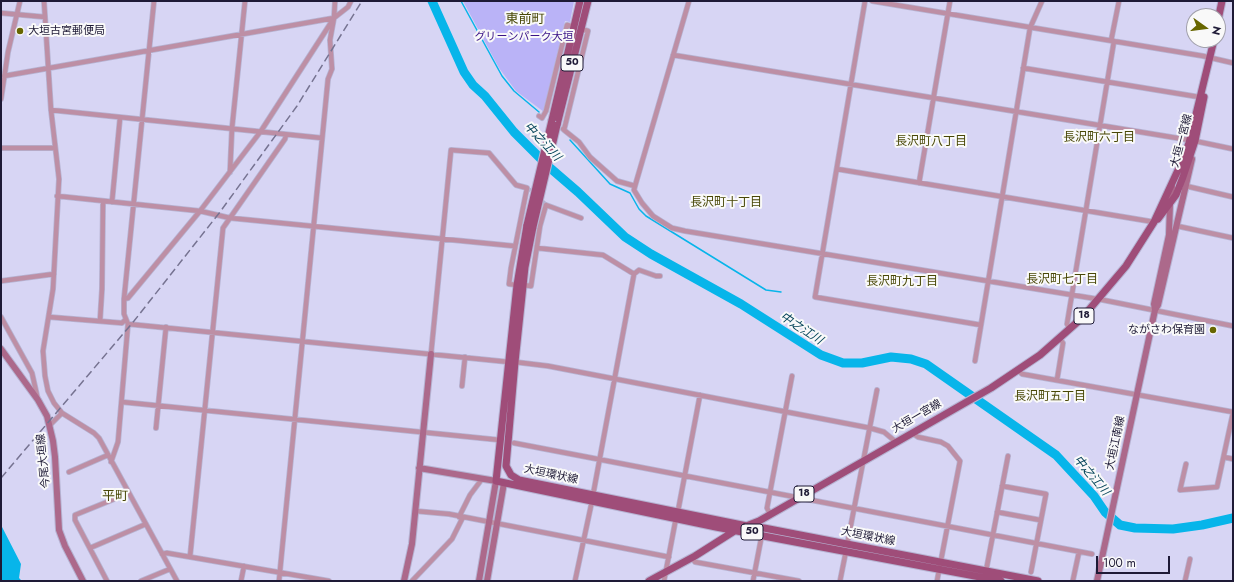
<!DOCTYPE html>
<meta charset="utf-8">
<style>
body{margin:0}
#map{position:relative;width:1234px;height:582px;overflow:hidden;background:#d7d5f4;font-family:Jost,sans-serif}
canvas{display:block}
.frame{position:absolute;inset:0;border:2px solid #1e1a36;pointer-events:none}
.north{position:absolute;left:1186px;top:8px;width:40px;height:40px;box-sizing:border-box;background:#f9f9f9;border:1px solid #a1a0ab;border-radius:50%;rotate:104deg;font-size:11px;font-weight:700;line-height:16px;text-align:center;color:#1e1a36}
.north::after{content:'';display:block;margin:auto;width:14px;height:18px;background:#676600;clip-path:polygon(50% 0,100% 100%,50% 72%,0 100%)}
.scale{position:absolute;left:1096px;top:556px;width:74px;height:18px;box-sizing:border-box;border:2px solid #1e1a36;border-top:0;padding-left:5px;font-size:12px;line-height:14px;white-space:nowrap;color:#1e1a36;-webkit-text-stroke:3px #f9f9f9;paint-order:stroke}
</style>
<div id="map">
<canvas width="1234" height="582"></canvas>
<div class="frame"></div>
<div class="north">N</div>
<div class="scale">100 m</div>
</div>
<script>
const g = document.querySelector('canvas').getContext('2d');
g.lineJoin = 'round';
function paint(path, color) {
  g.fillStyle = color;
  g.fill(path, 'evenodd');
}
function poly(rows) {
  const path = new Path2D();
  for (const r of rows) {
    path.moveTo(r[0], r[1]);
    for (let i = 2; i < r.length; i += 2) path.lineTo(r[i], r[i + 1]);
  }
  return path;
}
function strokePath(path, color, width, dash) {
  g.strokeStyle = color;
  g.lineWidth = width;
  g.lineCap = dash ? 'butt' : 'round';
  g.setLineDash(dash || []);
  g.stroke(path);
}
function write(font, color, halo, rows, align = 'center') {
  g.font = font + ' Jost,"Noto Sans JP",sans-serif';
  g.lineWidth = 4;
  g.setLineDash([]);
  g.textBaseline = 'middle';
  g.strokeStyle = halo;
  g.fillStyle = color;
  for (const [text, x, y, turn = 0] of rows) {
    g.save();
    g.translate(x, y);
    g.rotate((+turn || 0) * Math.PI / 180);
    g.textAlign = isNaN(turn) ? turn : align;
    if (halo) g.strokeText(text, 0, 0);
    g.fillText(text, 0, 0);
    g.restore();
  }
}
paint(poly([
 [463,1,574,1,570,22,565,21,544,112,516,91,499,68]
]), '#bab3f7');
paint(poly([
 [1,525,21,564,19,578,22,581,1,581]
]), '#07b5ea');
strokePath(poly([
 [461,1,502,76,514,91,539,112],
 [570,140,610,184,630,193,639,209,646,216,766,290,781,292]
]), '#07b5ea', 1.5);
strokePath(poly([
 [432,1,464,72,473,85,485,96,514,132,549,167,578,192,625,237,651,254,741,304,821,355,843,363,862,363,891,357,911,359,926,364,1056,455,1094,496,1105,512,1120,525,1135,528,1173,529,1202,525,1233,518]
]), '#07b5ea', 9);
strokePath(poly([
 [527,188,546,205]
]), '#b2b0ce', 4.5, [4.5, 2]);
const street = poly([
 [44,1,51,110,59,179,53,289,43,351,45,376,48,391,54,403,62,413,94,433,99,438,177,581],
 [154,1,124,299,124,314,128,324,509,362],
 [865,1,815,297,981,325,1030,28,1042,1],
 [872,1,1203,56,1233,63],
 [1,13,45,17],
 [334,18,335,1],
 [1111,41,1119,1],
 [673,55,1189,140],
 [1023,68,1199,97],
 [4,76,334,18],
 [1,99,8,52,20,1],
 [51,110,322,138],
 [539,116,542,118,546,111,567,25,574,27],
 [563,129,564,130,588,31,581,29],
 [564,130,579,142,590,157,617,181,635,186,689,1],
 [1195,141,1233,149],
 [1,148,55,148],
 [837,169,1154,222],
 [230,172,232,128,245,1],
 [919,183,950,1],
 [635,186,634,190,642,203,653,216,672,228,685,231,1103,300,1233,326],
 [1186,186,1233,197],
 [57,196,200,211,230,218,514,246],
 [112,202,120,118],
 [1177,226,1233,238],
 [537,248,603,255,634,274,639,270,656,276,660,276],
 [1,281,54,274],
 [523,285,531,286,540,226,546,205,581,218],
 [124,299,128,298,200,211,261,131,334,18,348,7,351,1],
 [1,317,32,373,38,400],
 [49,317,122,323,125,320],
 [100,321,102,289,103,201],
 [1070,329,1067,324,1114,41],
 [431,354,451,150,489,153,516,185,527,188,511,268,509,284,517,285],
 [975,361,981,325],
 [515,362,548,366,870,428,884,432,896,442],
 [1019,371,1022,374,1233,412],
 [1057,380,1063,343,1060,339],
 [462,386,465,357],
 [122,402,500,440],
 [50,425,62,413],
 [156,428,166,327],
 [912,433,918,437,941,442,948,446,960,461,937,581],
 [514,443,1092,554],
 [1224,457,1233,459],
 [111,462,118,442,128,324],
 [1186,464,1180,490,1217,487,1233,413],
 [69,472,108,455],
 [1002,486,1046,494,1031,572],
 [593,495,634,274],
 [415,511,449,514,669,557],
 [678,511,700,395],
 [997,512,1040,520],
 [770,514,767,508,792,376],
 [459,517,470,495,482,479],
 [847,545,877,390],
 [90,548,146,524],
 [162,554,167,553,329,581],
 [190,557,223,228,285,139,286,135],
 [692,557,695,562,799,581],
 [986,571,1008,456],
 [1073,580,1079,552],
 [107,581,75,520,75,515,129,493],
 [141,581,170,569],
 [241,581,244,566],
 [279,581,328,79,332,69,330,40,334,18],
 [412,581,452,539,463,517],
 [575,581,592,501],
 [664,581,676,518],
 [753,581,762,534],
 [840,581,846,551],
 [1185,581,1190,559]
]);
const secondary = poly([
 [1155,310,1154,304,1169,235,1170,204,1172,187],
 [1,349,38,400,47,416,53,441,55,457,59,530,65,546,83,581],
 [419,468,496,481,479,581],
 [404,581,412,544,431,354],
 [487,581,504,483],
 [1097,581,1155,310,1158,305,1192,159]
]);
const primary = poly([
 [1218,20,1222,1],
 [552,120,580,1],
 [557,125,588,1],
 [1158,219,1176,195,1183,177,1195,141,1204,97],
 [527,225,517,285,496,481,716,527,1001,581],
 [533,227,525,267,515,362,506,466,511,475,519,480,747,526,764,528,1038,581],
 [649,581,695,556,736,530,759,521,991,388,1040,355,1082,318,1126,266,1154,222,1179,168,1189,143,1214,40]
]);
strokePath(street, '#b6b3d2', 6);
strokePath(secondary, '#b6b3d2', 8);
strokePath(primary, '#b6b3d2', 9);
strokePath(street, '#bd8fa5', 4.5);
strokePath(secondary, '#ac698b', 6);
strokePath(primary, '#9f4d79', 7);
strokePath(poly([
 [1,478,134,321,220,212,297,106,362,1]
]), '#767391', 1.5, [8, 4]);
const primaryBridge = poly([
 [527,225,552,120],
 [533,227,557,125]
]);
strokePath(primaryBridge, '#b6b3d2', 9, []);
strokePath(primaryBridge, '#9f4d79', 7);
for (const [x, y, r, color] of [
 [20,31,4,"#676600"],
 [1213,330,4,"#676600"]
]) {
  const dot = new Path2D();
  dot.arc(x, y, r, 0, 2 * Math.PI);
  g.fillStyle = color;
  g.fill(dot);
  strokePath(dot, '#f9f9f9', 1.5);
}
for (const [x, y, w] of [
 [572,63,22],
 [1084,316,20],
 [804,494,20],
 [752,532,22]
]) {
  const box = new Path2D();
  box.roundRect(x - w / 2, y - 8, w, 16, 3);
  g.fillStyle = '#f9f9f9';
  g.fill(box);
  strokePath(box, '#1e1a36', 1);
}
write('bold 10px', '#1e1a36', null, [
 ["50",572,63],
 ["18",1084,316],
 ["18",804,494],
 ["50",752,532]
]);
write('11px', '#1e1a36', '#f9f9f9', [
 ["大垣古宮郵便局",28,31],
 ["ながさわ保育園",1205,330,"right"]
], 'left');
write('11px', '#3a1386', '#f9f9f9', [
 ["グリーンパーク大垣",524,37]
]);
write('11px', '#1e1a36', '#f9f9f9', [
 ["大垣一宮線",1182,141,-75],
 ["大垣一宮線",917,417,-30],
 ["大垣江南線",1116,443,-78],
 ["今尾大垣線",44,461,-96],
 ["大垣環状線",551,475,12],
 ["大垣環状線",868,537,11]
]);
write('12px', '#484706', '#f9f9f9', [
 ["長沢町六丁目",1099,138],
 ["長沢町八丁目",931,142],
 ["長沢町十丁目",726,203],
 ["長沢町七丁目",1062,280],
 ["長沢町九丁目",902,282],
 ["長沢町五丁目",1050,397]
]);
write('italic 12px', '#05445a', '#f9f9f9', [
 ["中之江川",542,142,47],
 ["中之江川",801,329,33],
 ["中之江川",1091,476,50]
]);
write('13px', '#484706', '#f9f9f9', [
 ["東前町",525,20],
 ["平町",115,497]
]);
</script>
